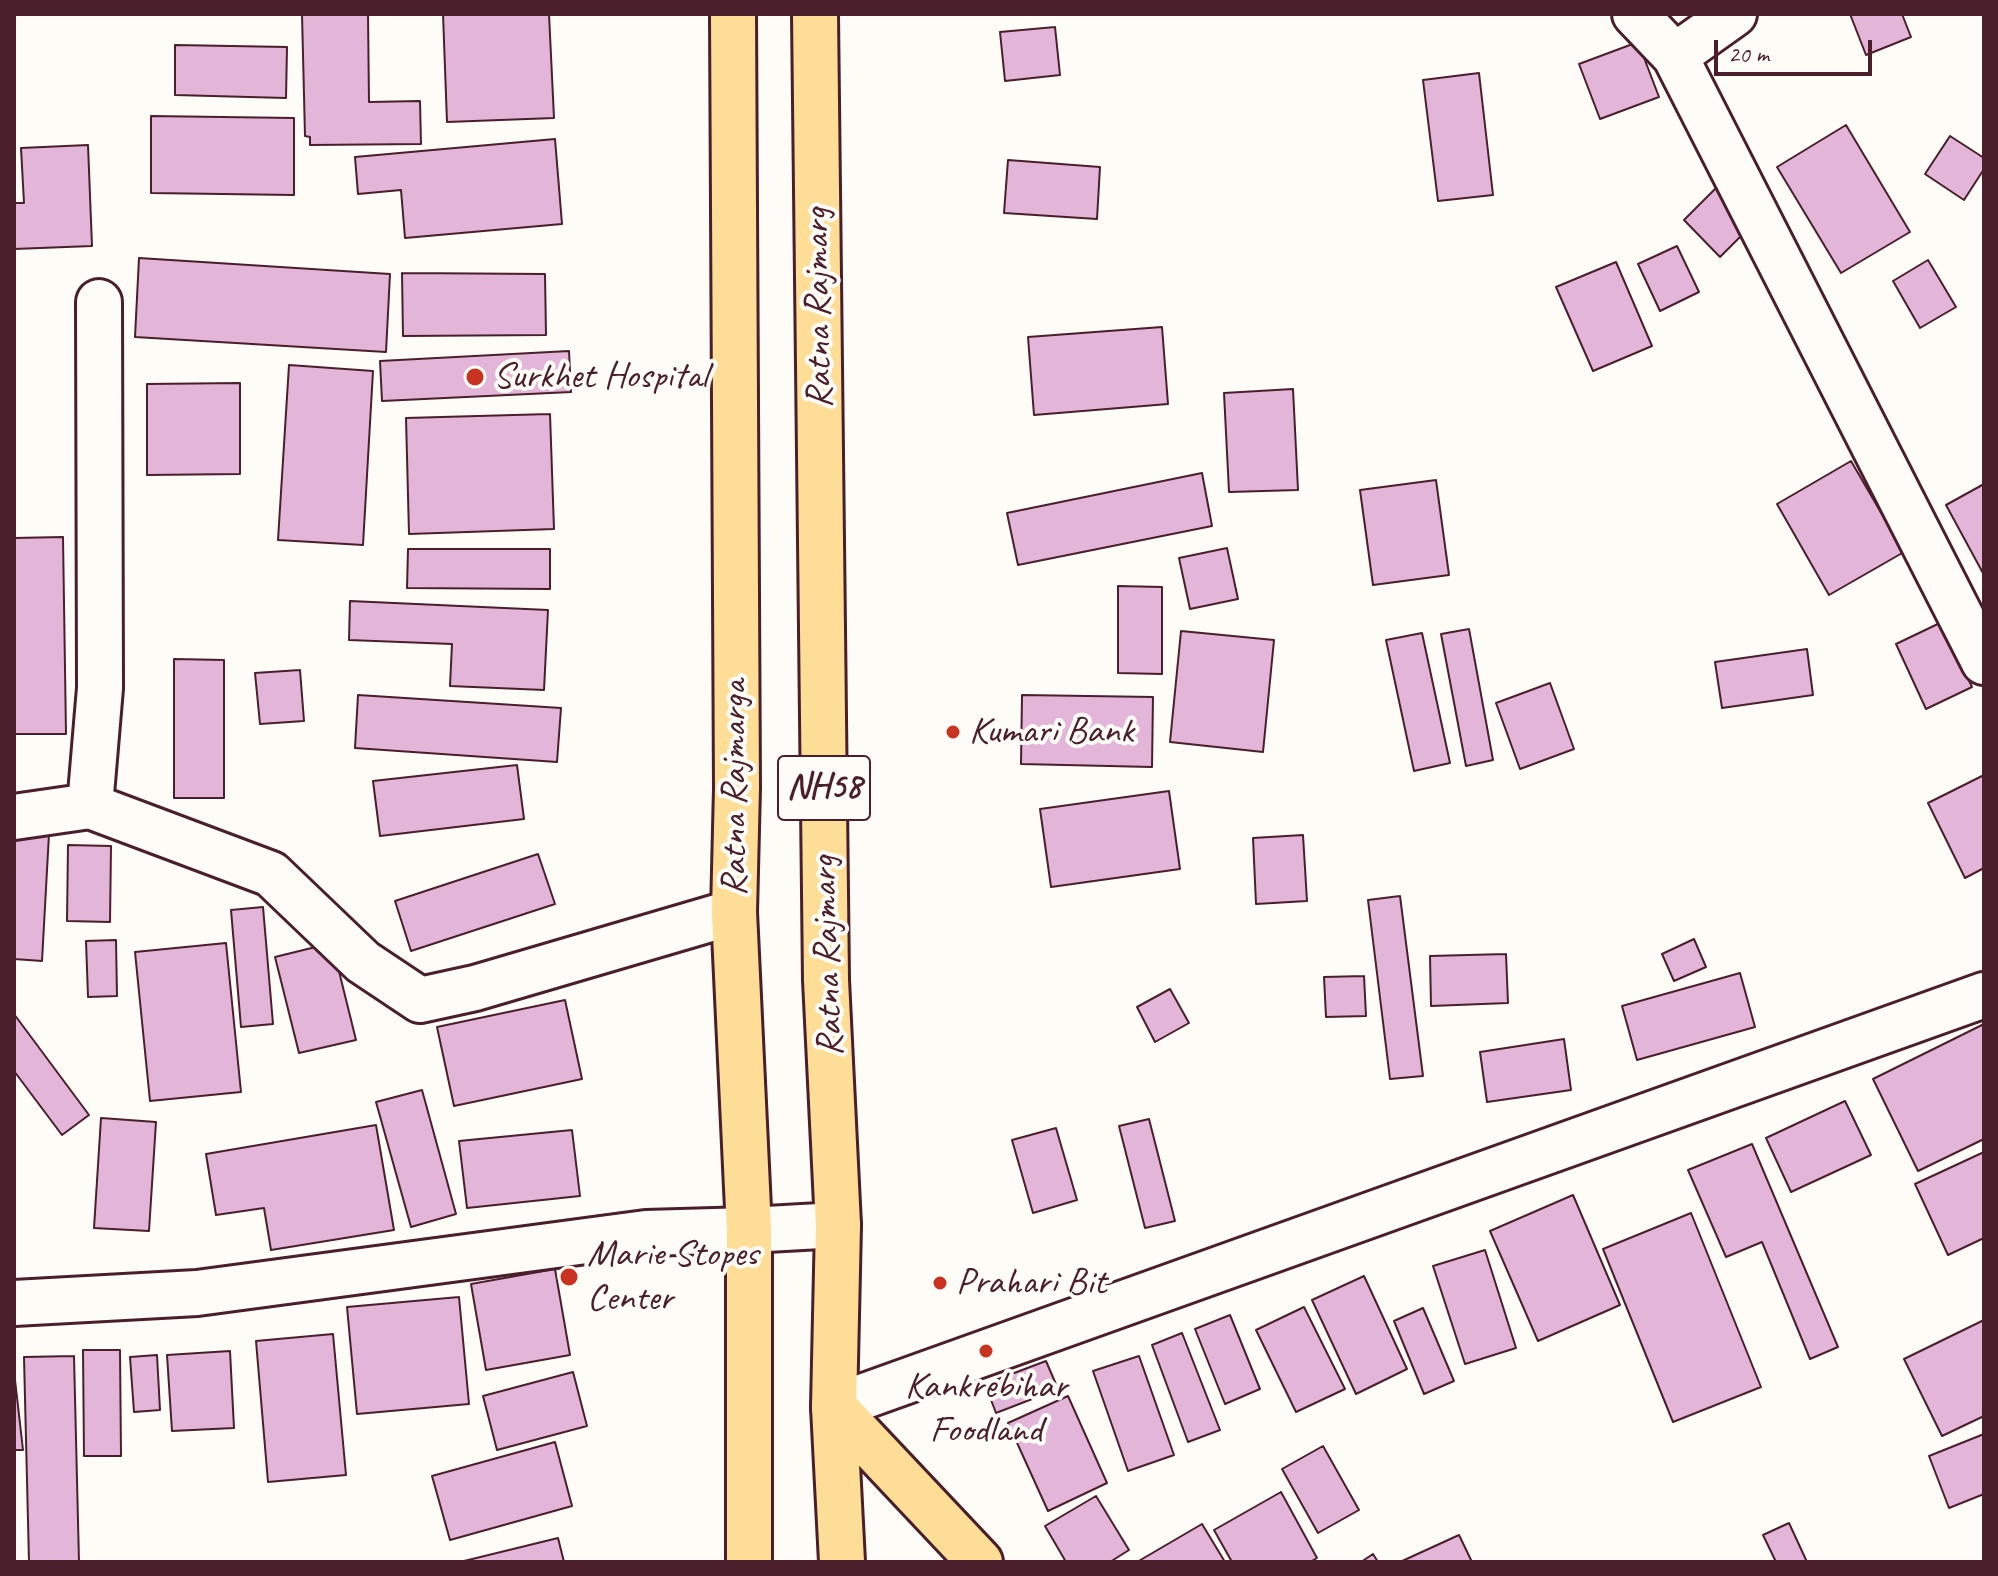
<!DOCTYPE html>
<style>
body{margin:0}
#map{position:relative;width:1998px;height:1576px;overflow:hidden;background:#fdfcf7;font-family:Caveat,sans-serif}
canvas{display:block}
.frame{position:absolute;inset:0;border:16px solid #4a1f2b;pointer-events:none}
.scale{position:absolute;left:1714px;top:40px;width:158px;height:36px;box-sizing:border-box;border:4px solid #4a1f2b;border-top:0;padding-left:10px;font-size:24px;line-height:28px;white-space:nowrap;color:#4a1f2b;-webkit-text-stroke:6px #fdfcf7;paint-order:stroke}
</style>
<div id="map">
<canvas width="1998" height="1576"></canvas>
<div class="frame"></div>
<div class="scale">20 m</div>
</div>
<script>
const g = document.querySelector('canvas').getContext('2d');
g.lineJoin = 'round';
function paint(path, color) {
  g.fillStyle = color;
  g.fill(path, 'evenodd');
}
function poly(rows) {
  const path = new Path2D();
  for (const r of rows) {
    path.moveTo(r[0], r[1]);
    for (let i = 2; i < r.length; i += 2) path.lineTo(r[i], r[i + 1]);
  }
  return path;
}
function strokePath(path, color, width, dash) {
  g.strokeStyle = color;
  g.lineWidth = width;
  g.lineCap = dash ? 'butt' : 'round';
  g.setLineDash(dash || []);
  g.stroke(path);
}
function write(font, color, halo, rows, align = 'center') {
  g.font = font + ' Caveat,sans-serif';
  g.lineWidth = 8;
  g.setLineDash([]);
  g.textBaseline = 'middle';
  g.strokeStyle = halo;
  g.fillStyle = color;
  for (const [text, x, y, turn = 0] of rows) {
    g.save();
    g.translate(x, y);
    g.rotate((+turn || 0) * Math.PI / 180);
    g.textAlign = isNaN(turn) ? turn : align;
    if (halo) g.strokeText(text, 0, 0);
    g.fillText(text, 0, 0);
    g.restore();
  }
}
const building = poly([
 [302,14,368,14,369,102,420,101,421,144,310,145,310,137,305,136,302,14],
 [443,14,549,14,554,118,447,122,443,14],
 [1850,14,1902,14,1911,37,1866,55,1850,14],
 [1055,27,1060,75,1005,81,1000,32,1055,27],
 [1638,42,1659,97,1600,119,1579,64,1638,42],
 [175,45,287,47,286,98,175,95,175,45],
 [1479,73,1493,195,1438,201,1423,80,1479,73],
 [151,116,294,118,294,195,151,193,151,116],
 [1846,125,1910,232,1841,273,1777,167,1846,125],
 [1950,136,1984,158,1984,169,1964,200,1925,174,1950,136],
 [555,139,562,224,405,238,401,190,358,194,355,157,555,139],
 [88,145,92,246,14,249,14,203,24,203,21,148,88,145],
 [1008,160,1100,167,1097,219,1004,213,1008,160],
 [1717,187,1753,224,1720,257,1684,220,1717,187],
 [1677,246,1699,292,1660,311,1638,264,1677,246],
 [139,258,390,274,386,352,135,337,139,258],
 [1928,260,1956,307,1920,328,1893,281,1928,260],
 [1616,262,1652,346,1593,371,1556,287,1616,262],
 [402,273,545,274,546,335,403,336,402,273],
 [1162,327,1168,404,1034,415,1028,337,1162,327],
 [569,351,571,392,382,401,380,361,569,351],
 [289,365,373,371,363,545,278,540,289,365],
 [240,383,240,474,147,475,147,384,240,383],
 [1293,389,1298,490,1229,492,1224,393,1293,389],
 [550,414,554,529,409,534,406,418,550,414],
 [1851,461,1904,552,1829,595,1777,504,1851,461],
 [1202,473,1212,526,1018,565,1007,513,1202,473],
 [1436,480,1449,575,1373,585,1360,490,1436,480],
 [1984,484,1984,575,1946,505,1984,484],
 [63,537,66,734,14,734,14,538,63,537],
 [1227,548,1238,599,1190,609,1179,558,1227,548],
 [408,549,550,549,550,589,407,588,408,549],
 [1118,586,1162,587,1162,674,1118,673,1118,586],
 [350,601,548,610,544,690,450,686,452,644,349,640,350,601],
 [1942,622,1972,687,1926,709,1896,644,1942,622],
 [1469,629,1493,760,1466,766,1441,634,1469,629],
 [1181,631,1274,640,1263,752,1170,742,1181,631],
 [1422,633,1450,763,1414,771,1386,640,1422,633],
 [1807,649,1813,695,1722,708,1715,662,1807,649],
 [174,659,224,660,224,798,174,798,174,659],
 [300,670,304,721,260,724,255,673,300,670],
 [1550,683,1574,749,1520,769,1496,703,1550,683],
 [358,695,561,708,557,762,355,748,358,695],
 [1022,695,1153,697,1152,767,1021,764,1022,695],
 [517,765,524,819,380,836,373,781,517,765],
 [1984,775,1984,868,1965,878,1928,803,1984,775],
 [1169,791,1180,869,1051,887,1040,809,1169,791],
 [14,832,49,834,42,961,14,959,14,832],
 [1303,835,1307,901,1256,904,1253,838,1303,835],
 [68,845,111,846,110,922,67,921,68,845],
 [538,854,555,904,411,951,395,901,538,854],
 [1400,896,1423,1076,1390,1079,1368,900,1400,896],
 [263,907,273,1024,241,1027,231,910,263,907],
 [1694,939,1706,967,1674,981,1662,954,1694,939],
 [116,940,117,996,88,997,86,941,116,940],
 [226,943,241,1092,150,1101,135,952,226,943],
 [332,943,356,1040,299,1053,275,957,332,943],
 [1506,954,1508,1003,1431,1006,1430,956,1506,954],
 [1740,973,1755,1027,1637,1060,1622,1006,1740,973],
 [1364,976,1366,1016,1326,1017,1324,977,1364,976],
 [1170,989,1189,1023,1155,1042,1137,1007,1170,989],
 [565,1000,582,1079,454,1106,437,1027,565,1000],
 [14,1014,89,1115,62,1135,14,1071,14,1014],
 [1984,1024,1984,1139,1918,1171,1873,1079,1984,1024],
 [1564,1039,1571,1090,1487,1102,1480,1052,1564,1039],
 [422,1090,456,1214,411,1227,376,1102,422,1090],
 [1845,1101,1871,1155,1791,1192,1766,1138,1845,1101],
 [101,1118,156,1122,149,1231,94,1228,101,1118],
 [1149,1119,1175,1221,1145,1228,1119,1126,1149,1119],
 [376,1125,394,1230,271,1250,264,1208,216,1215,206,1154,376,1125],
 [1056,1128,1077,1200,1033,1213,1012,1140,1056,1128],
 [572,1130,580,1196,467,1208,459,1141,572,1130],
 [1752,1144,1838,1347,1810,1359,1762,1242,1726,1257,1688,1170,1752,1144],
 [1984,1152,1984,1238,1948,1255,1915,1184,1984,1152],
 [1573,1195,1620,1305,1538,1341,1490,1231,1573,1195],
 [1691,1213,1761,1387,1673,1422,1603,1249,1691,1213],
 [1485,1250,1516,1348,1465,1364,1433,1266,1485,1250],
 [555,1269,570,1355,486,1370,471,1284,555,1269],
 [1364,1276,1407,1369,1356,1394,1312,1300,1364,1276],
 [459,1297,469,1404,357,1414,347,1307,459,1297],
 [1304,1307,1345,1389,1296,1412,1256,1330,1304,1307],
 [1423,1308,1454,1381,1424,1394,1394,1321,1423,1308],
 [1230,1315,1260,1389,1225,1404,1195,1329,1230,1315],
 [1984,1320,1984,1416,1942,1436,1904,1359,1984,1320],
 [1182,1333,1220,1430,1188,1442,1152,1345,1182,1333],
 [333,1334,346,1475,268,1482,256,1341,333,1334],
 [83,1350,120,1350,121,1456,84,1456,83,1350],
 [230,1351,234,1428,172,1431,167,1355,230,1351],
 [157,1355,160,1410,134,1412,130,1357,157,1355],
 [74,1356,79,1562,29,1562,24,1357,74,1356],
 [1139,1356,1174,1455,1128,1471,1093,1371,1139,1356],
 [1046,1361,1058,1389,996,1413,985,1384,1046,1361],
 [14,1371,23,1450,14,1450,14,1371],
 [573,1372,587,1426,497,1450,483,1396,573,1372],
 [1068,1396,1107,1483,1048,1511,1008,1423,1068,1396],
 [1984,1434,1984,1494,1949,1508,1929,1456,1984,1434],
 [555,1442,572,1506,450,1540,432,1476,555,1442],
 [1323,1446,1359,1510,1318,1533,1282,1469,1323,1446],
 [1281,1492,1317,1558,1310,1562,1232,1562,1214,1530,1281,1492],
 [1096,1496,1129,1550,1110,1562,1066,1562,1045,1526,1096,1496],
 [1789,1523,1807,1562,1776,1562,1763,1535,1789,1523],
 [1202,1524,1225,1562,1137,1562,1202,1524],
 [1459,1535,1472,1562,1400,1562,1459,1535],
 [558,1538,564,1562,460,1562,558,1538],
 [1373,1554,1378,1562,1361,1562,1373,1554]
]);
paint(building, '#e3b5d8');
strokePath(building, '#4a1f2b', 2);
const minor = poly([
 [1635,14,1675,56],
 [1734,14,1675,56,1984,662],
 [90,806,100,688,99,302],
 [14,817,90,806,271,874,363,962,420,1000,475,988,734,912],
 [14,1303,197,1293,646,1233,749,1230,838,1225],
 [834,1407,1984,995]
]);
const major = poly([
 [733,14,737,788,734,912,749,1230,749,1562],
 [815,14,826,980,838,1225,834,1407,842,1562],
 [834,1407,980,1562]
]);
strokePath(minor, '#4a1f2b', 50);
strokePath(major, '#4a1f2b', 50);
strokePath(minor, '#fdfcf7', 44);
strokePath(major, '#fedd96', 44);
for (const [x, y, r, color] of [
 [475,377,10,"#c8321e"],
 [953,732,8,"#c8321e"],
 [569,1277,10,"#c8321e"],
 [940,1283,8,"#c8321e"],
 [986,1351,8,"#c8321e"]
]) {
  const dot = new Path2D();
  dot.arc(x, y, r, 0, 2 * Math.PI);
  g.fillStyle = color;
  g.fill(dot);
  strokePath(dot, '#fdfcf7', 3);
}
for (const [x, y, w] of [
 [824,788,92]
]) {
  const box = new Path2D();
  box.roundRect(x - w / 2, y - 32, w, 64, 6);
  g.fillStyle = '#fdfcf7';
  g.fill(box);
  strokePath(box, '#4a1f2b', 2);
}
write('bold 36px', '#4a1f2b', null, [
 ["NH58",824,788]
]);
write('38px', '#4a1f2b', '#fdfcf7', [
 ["Ratna Rajmarg",819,308,-91],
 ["Ratna Rajmarga",735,788,-90],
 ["Ratna Rajmarg",828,956,-92]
]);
write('38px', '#4a1f2b', '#fdfcf7', [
 ["Surkhet Hospital",493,377],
 ["Kumari Bank",969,732],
 ["Marie Stopes",587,1255],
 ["Center",587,1299],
 ["Prahari Bit",956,1283],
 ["Kankrebihar",986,1387,"center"],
 ["Foodland",986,1431,"center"]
], 'left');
</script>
